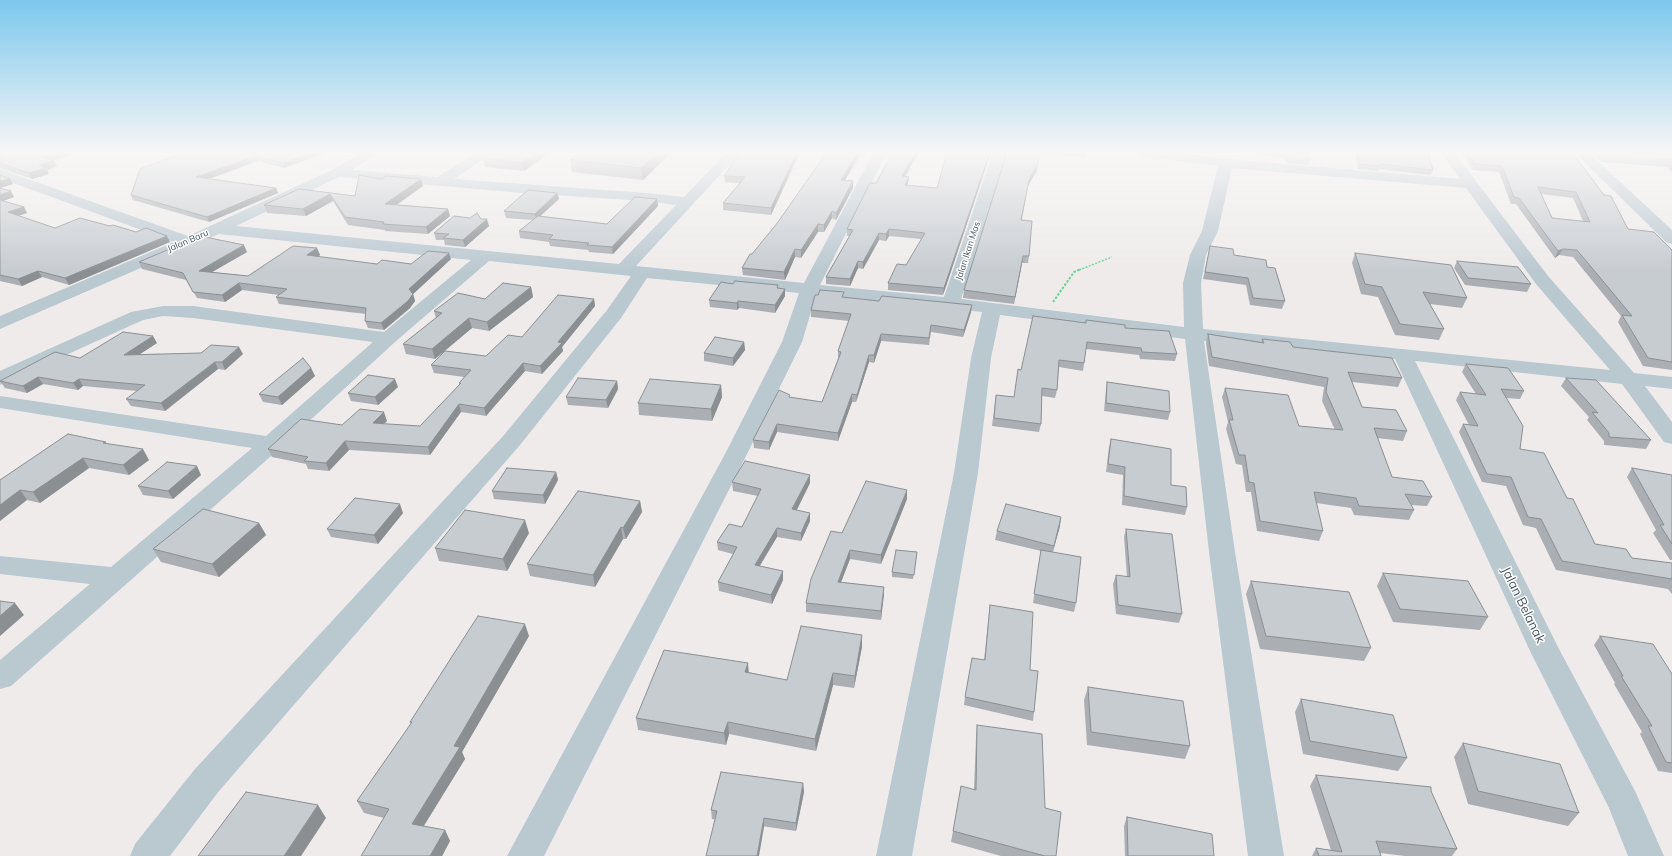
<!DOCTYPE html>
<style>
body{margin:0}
canvas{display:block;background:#efebeb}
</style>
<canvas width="1672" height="856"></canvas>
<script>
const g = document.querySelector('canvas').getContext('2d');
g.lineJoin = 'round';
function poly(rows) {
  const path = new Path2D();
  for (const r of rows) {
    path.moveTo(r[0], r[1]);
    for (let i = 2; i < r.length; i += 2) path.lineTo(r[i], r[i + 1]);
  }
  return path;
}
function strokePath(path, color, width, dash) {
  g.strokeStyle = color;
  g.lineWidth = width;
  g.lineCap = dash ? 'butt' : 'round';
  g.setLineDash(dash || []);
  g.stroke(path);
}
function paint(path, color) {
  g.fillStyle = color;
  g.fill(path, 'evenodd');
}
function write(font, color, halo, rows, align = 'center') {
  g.font = font + ' Mulish,sans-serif';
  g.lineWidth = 3;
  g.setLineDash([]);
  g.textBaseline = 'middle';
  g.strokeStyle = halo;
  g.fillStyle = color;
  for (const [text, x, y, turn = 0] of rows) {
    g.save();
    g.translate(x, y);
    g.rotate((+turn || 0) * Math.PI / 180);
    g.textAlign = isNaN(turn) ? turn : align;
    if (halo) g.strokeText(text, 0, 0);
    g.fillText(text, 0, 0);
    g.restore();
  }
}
strokePath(poly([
 [1079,270,1112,257]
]), '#68d494', 1.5, [2, 1.5]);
strokePath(poly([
 [1053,302,1074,272,1081,269]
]), '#68d494', 2, [2.5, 1.5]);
paint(poly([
 [363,152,379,152,352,170,437,177,478,152,494,152,454,179,646,193,684,197,727,152,741,152,636,266,804,283,874,152,887,152,820,285,944,297,993,152,1007,152,961,299,1184,327,1183,283,1190,255,1202,231,1218,166,1141,156,1135,152,1175,152,1226,159,1460,179,1441,152,1454,152,1548,276,1634,373,1672,377,1672,389,1645,386,1672,422,1672,444,1664,442,1622,384,1415,361,1559,649,1635,791,1664,856,1628,856,1609,808,1531,653,1395,359,1204,341,1235,552,1284,856,1248,856,1209,552,1185,339,1000,315,991,358,978,473,912,856,876,856,954,473,971,358,982,312,816,295,802,342,747,454,544,856,507,856,725,454,782,342,799,293,647,278,621,318,520,445,219,791,170,856,130,856,135,844,195,769,504,435,607,310,631,276,489,261,395,342,279,449,11,686,0,689,0,660,90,584,0,574,0,556,111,567,252,448,0,408,0,396,266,436,373,342,193,318,163,316,143,320,0,385,0,371,131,312,163,306,193,306,384,332,471,260,219,234,0,329,0,316,174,242,0,178,0,169,188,236,332,170,363,152],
 [1232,168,1466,188,1536,284,1610,370,1203,329,1201,283,1206,255,1218,231,1232,168],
 [339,177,522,193,646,201,676,205,619,264,236,226,339,177],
 [1574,152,1588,152,1672,230,1672,244,1666,242,1574,152]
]), '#bac8d0');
paint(poly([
 [0,152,79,152,53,160,54,161,57,166,47,170,49,174,32,179,0,168],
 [186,152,328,152,284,168,258,161,208,179,276,188,278,193,209,222,133,200,131,195],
 [492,152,551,152,524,171,485,167,483,158],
 [581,152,672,152,643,180,572,172,570,160],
 [740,152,800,152,771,215,723,210,723,203,740,183,725,182,724,176],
 [827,152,862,152,845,180,853,181,853,188,836,220,832,218,824,232,818,232,801,258,795,257,785,280,743,275,742,268,778,222],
 [893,152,919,152,905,176,908,183,907,185,937,188,991,152,943,295,888,290,888,283,906,265,921,239,889,236,886,241,879,240,863,269,858,268,850,286,826,284,826,277,849,236,847,236,847,229,876,183],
 [1007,152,1086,152,1085,157,1039,154,1037,170,1028,186,1022,220,1029,256,1028,263,1022,263,1014,304,963,298,964,290],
 [1254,152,1309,152,1311,159,1309,165,1287,163,1285,158,1254,154],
 [1355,152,1428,152,1433,170,1431,175,1379,169,1379,171,1358,169],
 [1461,152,1572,152,1628,229,1672,250,1672,370,1643,366,1618,322,1621,316,1573,257,1559,255,1555,258,1516,204,1511,204,1499,172,1473,170],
 [1541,194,1573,198,1583,221,1552,218],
 [1590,152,1672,152,1672,172,1667,167,1601,162],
 [0,175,10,179,13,184,1,188,14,197,3,201,24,207,27,213,18,216,55,228,170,242,69,285,42,277,22,286,0,281],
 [423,186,397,205,448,209,450,216,428,234,385,231,385,230,348,225,333,201,306,216,267,213,264,205,299,189,355,196],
 [557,193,559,199,540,216,607,224,657,199,658,206,613,254,589,252,588,250,550,246,549,242,520,238,519,231,533,220,506,218,504,211],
 [481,219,489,226,465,247,445,245,444,240,436,240,434,233],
 [1210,246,1267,267,1285,301,1282,309,1250,305,1246,285,1203,279],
 [317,248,320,255,318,257,377,264,411,264,451,259,413,294,415,301,410,308,384,330,368,328,365,321,366,314,279,304,276,297,279,295,242,290,225,302,197,298,186,280,142,269,139,262,247,252,211,272,248,276],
 [1355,253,1467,298,1462,308,1430,304,1444,329,1439,340,1395,335,1378,297,1361,294,1352,263],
 [1457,261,1531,284,1527,292,1465,285,1454,268],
 [531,287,533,297,489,331,472,328,435,359,406,354,403,344,436,318,434,311],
 [778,288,785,296,775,313,739,308,737,310,710,307,709,300],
 [844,298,971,312,963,337,931,332,929,345,881,341,874,363,869,362,856,402,852,402,838,441,777,432,769,450,754,448,753,440,790,398,822,402,838,359,838,351,849,321,811,317,811,310],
 [594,299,595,306,562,347,563,351,542,374,525,371,486,416,461,412,430,455,349,450,329,471,308,469,306,464,272,457,268,449,342,425,387,421,384,424,420,426,460,385,459,383,464,377,434,373,431,365,486,356],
 [1086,320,1125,328,1177,354,1175,361,1140,359,1139,355,1086,349,1083,371,1059,367,1057,390,1055,398,1042,396,1041,424,1039,432,992,426,996,395,1014,397,1021,370,1085,323],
 [1208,334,1261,342,1262,339,1293,347,1402,378,1398,387,1352,382,1362,407,1407,431,1403,441,1377,438,1392,477,1432,497,1427,506,1411,505,1414,510,1409,520,1354,515,1351,508,1316,503,1323,531,1319,541,1257,531,1251,492,1246,492,1242,465,1236,464,1226,429,1228,422,1222,397,1225,388,1299,426,1335,430,1322,401,1324,387,1209,366,1206,343],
 [744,342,745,350,733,366,704,361,704,353],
 [157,343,140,354,243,354,225,370,218,369,165,411,131,406,126,399,137,391,83,386,78,390,43,384,27,393,5,388,0,381,80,358],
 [1466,364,1524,391,1520,399,1506,398,1520,449,1567,498,1595,544,1632,558,1672,563,1672,594,1668,589,1556,570,1536,528,1523,525,1506,486,1482,482,1459,432,1463,424,1469,425,1456,400,1460,392,1476,394,1462,372],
 [311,368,315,376,282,405,263,402,259,394],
 [1566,378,1651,440,1646,449,1604,445,1604,441,1587,420,1589,417,1561,386],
 [617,381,618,389,608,408,568,405,566,397],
 [1107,382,1170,412,1168,420,1104,411,1106,390],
 [721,385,722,397,712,421,639,415,638,403],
 [398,387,378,405,351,401,348,393],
 [1111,439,1171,485,1187,507,1185,515,1122,505,1123,475,1106,472,1109,447],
 [107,444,149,460,129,475,89,468,40,503,27,500,0,480],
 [1632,468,1672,475,1672,560,1670,560,1653,533,1656,530,1627,477],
 [556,472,558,480,545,504,494,499,492,491],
 [201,475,173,499,143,495,138,486],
 [810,475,810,483,796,510,810,521,801,541,777,537,760,566,783,580,772,604,719,591,718,582,733,554,718,550,717,542,742,527,758,496,733,491,732,482],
 [907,499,881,564,850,559,841,582,884,587,881,620,806,612,806,603,842,533],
 [640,501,642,512,626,539,623,539,595,587,530,576,527,564],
 [403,513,378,544,331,537,327,529],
 [259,523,266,535,219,577,161,562,153,549],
 [1060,526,1053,552,1076,603,1074,612,1033,603,1041,551,995,540,997,531],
 [1126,529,1182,614,1179,623,1116,614,1113,584,1116,575,1127,577,1124,537],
 [529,533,507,571,439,561,435,548],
 [917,552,913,579,892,577,892,572],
 [1383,573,1488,617,1480,630,1393,622,1377,586],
 [1251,581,1371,648,1364,661,1260,649,1246,594],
 [990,605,1030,670,1034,712,1033,721,964,705,965,697,984,660],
 [862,635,862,647,854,688,833,685,816,751,729,734,726,745,638,730,636,718,748,663,748,672,787,680],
 [529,636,462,752,465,759,424,826,445,830,450,841,442,856,361,856,384,818,364,813,357,801,411,724,410,722],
 [1600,636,1672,674,1672,773,1658,771,1640,734,1642,732,1614,684,1615,683,1594,645],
 [1088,687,1190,746,1185,759,1087,745,1084,700],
 [1301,699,1407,758,1398,771,1303,754,1295,712],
 [977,725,1045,808,1056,856,1001,856,951,842,953,831,974,789,976,737],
 [1463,743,1579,813,1568,826,1468,804,1454,757],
 [1316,775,1431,791,1457,849,1452,856,1405,856,1380,853,1381,856,1312,856,1316,848,1331,850,1310,786],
 [803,783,804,792,796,831,712,819,711,810],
 [1127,817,1214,856,1125,856,1124,826]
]), '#abafb4');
paint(poly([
 [58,152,79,152,45,163,42,157],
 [312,152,328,152,284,168,283,163],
 [537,152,551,152,524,171,522,163],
 [658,152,672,152,643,180,641,168],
 [797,152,800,152,771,215,771,208],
 [858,152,862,152,841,187,841,180],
 [916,152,919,152,902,182,902,176],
 [990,152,991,152,943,295,944,288],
 [256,156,258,161,198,183,196,177],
 [54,161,57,166,47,170,49,174,32,179,29,173,39,165],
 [1038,164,1037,170,1028,186,1020,226,1029,180],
 [909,177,908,183,904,191,905,185],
 [10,179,13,184,0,188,0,181],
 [421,179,423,186,387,211,385,204],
 [853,181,853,188,836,220,836,213],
 [276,188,278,193,209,222,207,217],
 [11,191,14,197,0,202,0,195],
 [557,193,559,199,536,220,535,214],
 [330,194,333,201,306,216,303,209],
 [657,199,658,206,613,254,612,247],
 [24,207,27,213,11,218,8,212],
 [448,209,450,216,428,234,426,227],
 [832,211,832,218,824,232,824,225],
 [487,219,489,226,465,247,463,240],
 [818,224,818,232,801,258,801,250],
 [889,229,889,236,886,241,886,234],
 [879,233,879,240,863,269,863,262],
 [167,236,170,242,69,285,65,278],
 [244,245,247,252,202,278,199,271],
 [317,248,320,255,310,262,307,255],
 [795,249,795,257,785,280,784,272],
 [1563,249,1559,255,1555,258,1558,251],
 [449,253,451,259,411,296,409,289],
 [1023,256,1022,263,1014,304,1015,297],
 [858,261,858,268,850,286,850,279],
 [38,271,42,277,22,286,18,279],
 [239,283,242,290,225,302,222,295],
 [531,287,533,297,489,331,487,322],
 [785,289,785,296,775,313,775,305],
 [413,294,415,301,410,308,384,330,381,323],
 [594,299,595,306,562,347,563,351,542,374,540,366,558,342],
 [738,301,739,308,737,310,737,303],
 [972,305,971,312,963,337,964,330],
 [469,318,472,328,435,359,432,349],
 [881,334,881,341,874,363,874,355],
 [153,336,157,343,128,362,124,355],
 [744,342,745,350,733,366,733,358],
 [239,347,243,354,225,370,222,362],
 [869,355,869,362,856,402,857,395],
 [215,362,218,369,165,411,161,403],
 [523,363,525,371,486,416,484,408],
 [311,368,315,376,282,405,278,397],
 [38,377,43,384,27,393,23,386],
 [79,379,83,386,78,390,73,383],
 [395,379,398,387,378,405,375,397],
 [617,381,618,389,608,408,606,400],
 [721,385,722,397,712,421,711,409],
 [852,394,852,402,838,441,838,433],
 [459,404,461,412,430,455,428,447],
 [384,412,387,421,376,431,373,423],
 [777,424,777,432,769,450,769,442],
 [345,441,349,450,329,471,326,463],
 [143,449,149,460,129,475,123,465],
 [83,458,89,468,40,503,33,492],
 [197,466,201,475,173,499,168,491],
 [556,472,558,480,545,504,543,495],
 [810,475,810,483,793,518,792,509],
 [20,490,27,500,0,521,0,505],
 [907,490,907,499,881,564,881,555],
 [640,501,642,512,626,539,623,528],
 [400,504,403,513,378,544,374,535],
 [810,513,810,521,801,541,801,533],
 [1061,517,1060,526,1052,554,1054,546],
 [525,520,529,533,507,571,503,559],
 [259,523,266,535,219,577,212,564],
 [621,527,623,539,595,587,593,575],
 [777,528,777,537,755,573,755,565],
 [850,550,850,559,838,590,838,582],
 [783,571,783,580,772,604,771,595],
 [884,587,884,595,881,620,881,611],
 [15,603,24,615,0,636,0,616],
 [525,624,529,636,462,752,465,759,418,835,412,824,454,746],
 [862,635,862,647,854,688,855,676],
 [748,663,749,675,745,672],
 [833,673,833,685,816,751,815,739],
 [728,722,729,734,726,745,724,733],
 [803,783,804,792,796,831,796,823],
 [318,805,326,818,301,856,284,856],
 [764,818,764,827,759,856,757,856],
 [445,830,450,841,442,856,430,856]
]), '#8b8f92');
const building = poly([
 [0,152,58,152,42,157,54,161,39,165,46,168,29,173,0,163,0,152],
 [186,152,312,152,283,163,256,156,196,177,276,188,207,217,131,195,140,169,186,152],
 [492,152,537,152,522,163,483,158,492,152],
 [581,152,658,152,641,168,570,160,581,152],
 [740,152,797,152,771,208,723,203,745,177,724,176,740,152],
 [827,152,858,152,841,180,853,181,836,213,832,211,824,225,818,224,801,250,795,249,784,272,742,268,750,254,752,254,778,222,827,152],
 [893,152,916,152,902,176,909,177,905,185,937,188,947,152,990,152,944,288,888,283,897,264,906,265,925,233,889,229,886,234,879,233,863,262,858,261,850,279,826,277,853,230,847,229,870,183,876,183,893,152],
 [1007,152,1039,152,1038,164,1029,180,1021,220,1032,221,1029,256,1023,256,1015,297,964,290,1007,152],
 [1287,152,1309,152,1311,159,1289,157,1287,152],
 [1358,152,1428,152,1433,170,1380,164,1380,166,1360,164,1358,152],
 [1467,152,1572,152,1604,195,1611,196,1628,229,1654,232,1672,250,1672,362,1648,358,1622,315,1632,316,1577,250,1563,249,1558,251,1519,198,1514,197,1502,166,1475,164,1467,152],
 [1538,187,1576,192,1590,222,1552,218,1538,187],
 [1602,152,1672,152,1672,161,1671,160,1605,155,1602,152],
 [0,175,10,179,0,181,0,175],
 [359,175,381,179,386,176,421,179,385,204,448,209,426,227,383,224,384,222,345,217,330,194,303,209,264,205,299,189,355,196,359,175],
 [0,188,11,191,0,195,0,188],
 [528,190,557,193,535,214,504,211,528,190],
 [635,197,657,199,612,247,587,245,589,243,549,239,553,235,519,231,538,216,607,224,635,197],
 [0,200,24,207,8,212,55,228,80,218,110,226,113,225,136,232,146,228,167,236,65,278,38,271,18,279,0,275,0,200],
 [477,213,481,219,487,219,463,240,443,238,449,234,434,233,454,216,470,218,477,213],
 [200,236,244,245,199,271,248,276,293,246,317,248,307,255,377,264,382,260,411,264,428,251,449,253,409,289,413,294,408,301,381,323,365,321,366,308,276,297,287,289,239,283,222,295,193,292,183,273,139,262,200,236],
 [1210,246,1233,249,1234,255,1266,260,1267,267,1275,268,1285,301,1253,298,1248,278,1205,272,1210,246],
 [1355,253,1451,265,1467,298,1423,292,1444,329,1400,324,1382,287,1365,284,1355,253],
 [1457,261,1518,267,1531,284,1468,278,1457,261],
 [735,281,778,285,777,288,785,289,775,305,738,301,737,303,709,300,721,282,733,284,735,281],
 [503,283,531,287,487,322,469,318,432,349,403,344,442,313,434,311,458,293,485,299,503,283],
 [820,290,844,292,842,297,879,301,882,296,972,305,964,330,931,325,929,338,881,334,874,355,869,355,857,395,852,394,838,433,777,424,769,442,753,440,779,390,790,395,789,397,822,402,841,352,838,351,851,314,811,310,815,295,818,295,820,290],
 [558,295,594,299,558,342,562,343,540,366,523,363,484,408,459,404,428,447,345,441,326,463,304,461,308,457,268,449,301,419,342,425,360,409,384,412,373,423,420,426,461,383,459,383,471,370,431,365,445,351,486,356,508,335,522,337,558,295],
 [1033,316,1086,323,1086,320,1125,325,1125,328,1169,331,1177,354,1142,352,1141,348,1087,342,1084,363,1059,360,1057,390,1042,388,1041,424,994,418,996,395,1014,397,1018,369,1021,370,1033,316],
 [123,332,153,336,124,355,201,353,211,345,239,347,222,362,215,362,161,403,126,399,145,385,79,379,73,383,38,377,23,386,0,381,55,352,80,358,123,332],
 [1208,334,1264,343,1262,339,1290,342,1293,347,1392,358,1402,378,1348,372,1362,407,1396,410,1407,431,1374,428,1392,477,1423,481,1432,497,1405,494,1414,510,1359,506,1356,498,1314,492,1323,531,1260,521,1254,483,1249,482,1245,455,1239,455,1229,420,1233,420,1225,388,1288,395,1299,426,1343,430,1326,392,1328,378,1212,357,1208,334],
 [715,337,744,342,733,358,704,353,715,337],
 [303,358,311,368,278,397,259,394,303,358],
 [1466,364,1508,368,1524,391,1501,389,1523,426,1520,449,1544,453,1567,498,1573,499,1595,544,1626,549,1632,558,1672,563,1672,579,1562,561,1541,519,1528,517,1511,477,1487,474,1463,424,1478,426,1460,392,1486,395,1466,364],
 [368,375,395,379,375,397,348,393,368,375],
 [578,378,617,381,606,400,566,397,578,378],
 [1566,378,1596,380,1651,440,1609,437,1609,433,1592,412,1598,413,1566,378],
 [650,379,721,385,711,409,638,403,650,379],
 [1107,382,1169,391,1170,412,1106,403,1107,382],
 [68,434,106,442,103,443,143,449,123,465,83,458,33,492,20,490,0,505,0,480,68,434],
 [1111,439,1171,449,1171,485,1186,487,1187,507,1124,496,1125,467,1108,464,1111,439],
 [745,461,810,475,792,509,810,513,801,533,777,528,755,565,783,571,771,595,718,582,737,547,717,542,729,524,742,527,761,489,732,482,745,461],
 [167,462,197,466,168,491,138,486,167,462],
 [507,468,556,472,543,495,492,491,507,468],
 [1632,468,1672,475,1672,544,1660,525,1664,525,1632,468],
 [866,481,907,490,881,555,850,550,838,582,884,587,881,611,806,603,811,579,831,531,842,533,866,481],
 [578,491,640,501,623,528,621,527,593,575,527,564,578,491],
 [355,498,400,504,374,535,327,529,355,498],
 [1006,504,1061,517,1054,546,997,531,1006,504],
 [203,509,259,523,212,564,153,549,203,509],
 [465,510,525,520,503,559,435,548,465,510],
 [1126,529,1172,534,1182,614,1118,605,1116,575,1130,577,1126,529],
 [896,550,917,552,914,575,892,572,896,550],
 [1041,550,1081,557,1076,603,1034,594,1041,550],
 [1383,573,1468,581,1488,617,1400,609,1383,573],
 [1251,581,1349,592,1371,648,1266,636,1251,581],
 [0,601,15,603,0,616,0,601],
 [990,605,1033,612,1030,670,1038,671,1034,712,965,697,972,658,985,660,990,605],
 [478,616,525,624,454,746,460,747,412,824,445,830,430,856,361,856,389,809,357,801,412,722,410,722,478,616],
 [801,626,862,635,855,676,833,673,815,739,728,722,724,733,636,718,664,650,748,663,745,672,787,680,801,626],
 [1600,636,1653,644,1672,674,1672,763,1666,762,1648,726,1652,726,1621,676,1623,676,1600,636],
 [1088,687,1183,701,1190,746,1091,732,1088,687],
 [1301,699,1393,715,1407,758,1310,741,1301,699],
 [977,725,1042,734,1045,808,1061,812,1056,856,1045,856,953,831,961,786,976,790,977,725],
 [1463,743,1560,764,1579,813,1478,791,1463,743],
 [721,772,803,783,796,823,764,818,757,856,706,856,717,811,711,810,721,772],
 [1316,775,1431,787,1431,791,1457,849,1376,841,1381,856,1319,856,1316,848,1342,852,1316,775],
 [246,792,318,805,284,856,198,856,246,792],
 [1127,817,1212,834,1214,856,1128,856,1127,817]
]);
paint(building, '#c7ccd1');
strokePath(building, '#8b8f92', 1);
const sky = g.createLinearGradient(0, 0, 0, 272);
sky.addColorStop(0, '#7cc8ed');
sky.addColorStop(0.56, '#f8f6f6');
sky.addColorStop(1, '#f8f6f600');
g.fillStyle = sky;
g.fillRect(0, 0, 1672, 272);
write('9px', '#42525b', '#fff', [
 ["Jalan Baru",188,241,-23],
 ["Jalan Ikan Mas",968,251,-72]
]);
write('13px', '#42525b', '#fff', [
 ["Jalan Belanak",1523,605,64]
]);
</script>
